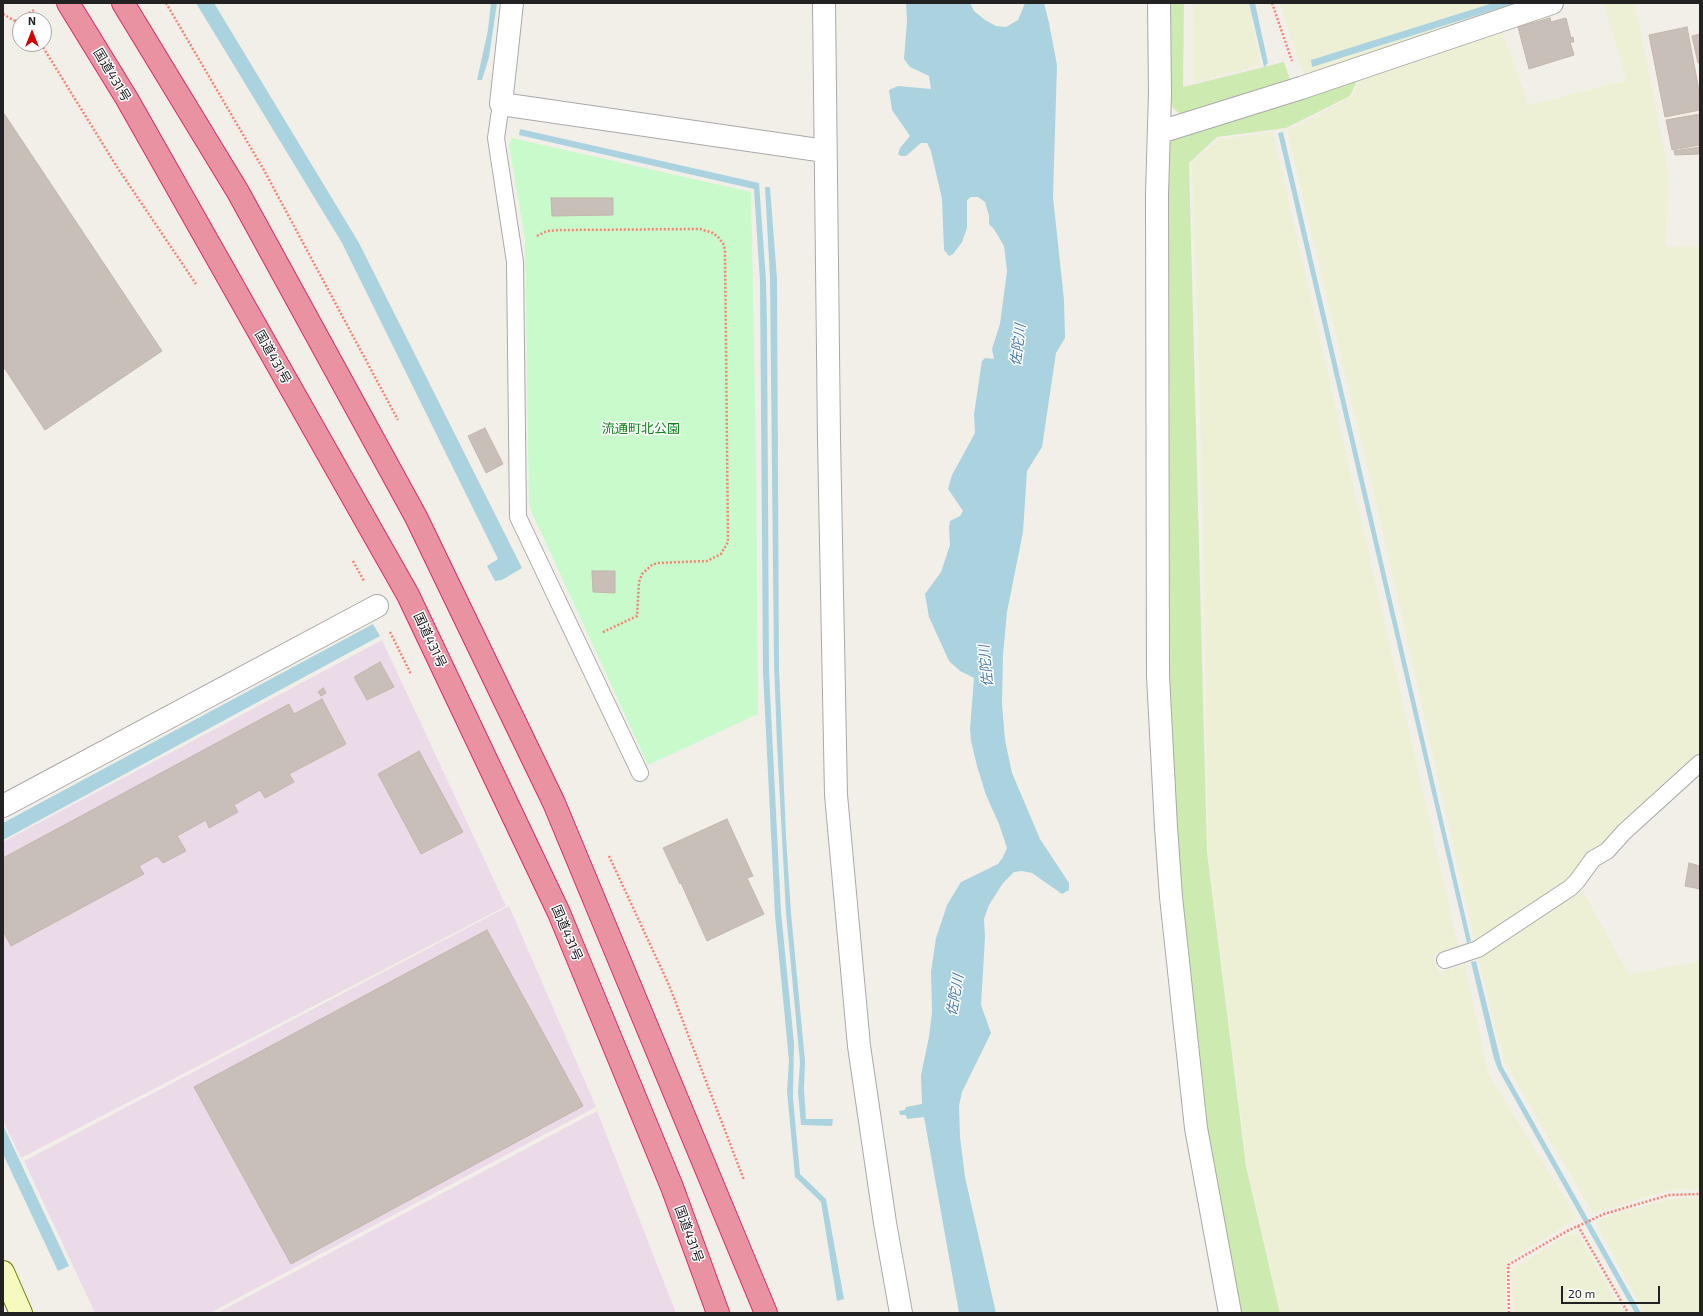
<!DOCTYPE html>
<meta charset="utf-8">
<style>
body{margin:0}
#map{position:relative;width:1703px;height:1316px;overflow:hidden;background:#f2efe9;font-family:"Exo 2",sans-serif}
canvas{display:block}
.frame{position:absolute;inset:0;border:4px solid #222;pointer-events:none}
.north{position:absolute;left:12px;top:12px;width:40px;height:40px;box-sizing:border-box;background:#fff;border:1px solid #a7a7a7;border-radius:50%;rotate:0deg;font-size:11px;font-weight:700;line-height:16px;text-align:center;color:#222}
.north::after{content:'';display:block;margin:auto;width:14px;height:18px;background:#d40000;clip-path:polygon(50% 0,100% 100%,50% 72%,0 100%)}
.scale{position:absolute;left:1561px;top:1286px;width:99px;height:18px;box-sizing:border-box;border:2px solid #222;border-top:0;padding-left:5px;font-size:12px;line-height:14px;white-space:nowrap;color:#222;-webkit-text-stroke:3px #fff;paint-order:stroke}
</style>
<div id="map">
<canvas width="1703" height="1316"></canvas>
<div class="frame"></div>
<div class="north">N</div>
<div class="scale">20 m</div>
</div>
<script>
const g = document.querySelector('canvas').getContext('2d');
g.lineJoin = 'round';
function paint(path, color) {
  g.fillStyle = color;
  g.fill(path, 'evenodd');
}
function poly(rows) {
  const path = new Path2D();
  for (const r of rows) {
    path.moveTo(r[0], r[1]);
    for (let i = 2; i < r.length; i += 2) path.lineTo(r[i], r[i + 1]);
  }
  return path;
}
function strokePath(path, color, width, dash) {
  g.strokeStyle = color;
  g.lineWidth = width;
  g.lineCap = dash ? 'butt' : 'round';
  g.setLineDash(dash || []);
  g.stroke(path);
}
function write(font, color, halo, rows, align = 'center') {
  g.font = font + ' "Exo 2","Noto Sans JP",sans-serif';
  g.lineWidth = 3;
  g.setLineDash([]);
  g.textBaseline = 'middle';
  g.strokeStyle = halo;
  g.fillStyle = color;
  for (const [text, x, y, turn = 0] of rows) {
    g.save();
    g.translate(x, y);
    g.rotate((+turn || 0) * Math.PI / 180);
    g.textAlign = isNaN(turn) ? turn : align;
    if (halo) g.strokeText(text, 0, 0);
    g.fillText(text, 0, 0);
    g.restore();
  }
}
paint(poly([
 [382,640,506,906,21,1158,3,1121,3,842],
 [509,906,596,1107,210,1313,95,1313,24,1161],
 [597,1111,676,1313,217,1313]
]), '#ebdbe8');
paint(poly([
 [1193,3,1248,3,1261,65,1194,83],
 [1280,3,1536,3,1307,78,1299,63],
 [1603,3,1634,3,1643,42,1669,174,1666,247,1700,246,1700,755,1576,877,1476,947,1381,524,1287,131,1352,96,1364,73,1500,25,1529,105,1626,80],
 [1273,132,1458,945,1433,955,1439,973,1465,964,1488,1073,1577,1218,1507,1262,1506,1313,1281,1313,1247,1165,1208,851,1202,478,1192,163,1219,139],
 [1580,886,1629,974,1700,961,1700,1189,1668,1191,1593,1213,1504,1061,1477,954],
 [1700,1197,1700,1313,1644,1313,1596,1223,1606,1217,1669,1199],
 [1571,1233,1578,1234,1623,1313,1513,1313,1512,1269]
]), '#eef0d5');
paint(poly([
 [1166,3,1184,3,1183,87,1284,62,1292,85,1183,117,1173,108,1166,99],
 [1360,74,1350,96,1286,128,1217,137,1189,163,1207,852,1246,1166,1280,1313,1239,1313,1195,1061,1165,699,1167,144,1175,135]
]), '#cdebb0');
paint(poly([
 [512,138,751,192,756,452,758,714,648,765,529,506,525,240,509,145]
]), '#c8facc');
paint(poly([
 [196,3,214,3,359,243,522,568,502,580,495,581,487,566,498,559,342,243],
 [491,3,497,3,489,57,482,80,477,80,488,30],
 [906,3,970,3,974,11,985,20,996,26,1006,27,1018,20,1025,3,1044,3,1049,23,1057,65,1053,197,1064,300,1065,338,1056,353,1042,447,1027,471,1023,532,1007,612,1003,655,1002,704,1005,740,1012,773,1040,839,1069,883,1069,890,1062,894,1032,873,1022,871,1014,872,1003,883,989,905,984,919,985,937,981,1005,991,1033,962,1092,959,1106,960,1137,965,1177,996,1313,959,1313,924,1117,907,1119,906,1115,900,1115,899,1111,905,1110,906,1107,922,1104,921,1075,929,1037,932,1012,931,972,936,938,947,905,961,882,998,864,1003,857,1007,848,999,824,986,795,977,766,971,741,970,729,974,678,960,671,949,661,929,617,925,594,941,572,950,545,949,528,950,521,960,516,963,511,948,489,952,475,975,433,974,414,982,361,985,358,994,359,992,349,1000,324,1007,271,1004,246,994,229,989,224,989,216,985,202,978,197,971,197,967,200,967,228,962,242,953,254,949,256,944,250,942,199,931,151,927,143,921,143,906,156,901,156,898,154,900,148,910,136,892,110,889,90,898,86,931,89,929,76,910,67,904,59,907,21],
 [1249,3,1255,3,1268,63,1264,67],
 [1493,3,1516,3,1312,67,1311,60],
 [520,129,759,183,766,280,767,327,769,672,781,912,794,1043,793,1098,800,1174,826,1199,844,1299,837,1301,821,1202,795,1177,787,1091,789,1061,775,915,763,672,760,282,754,189,519,135],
 [1283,132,1471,941,1467,943,1278,133],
 [765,187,770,187,777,279,779,668,786,837,791,913,805,1061,804,1089,806,1119,833,1119,832,1126,801,1125,798,1092,800,1062,786,913,777,743,774,663,770,278],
 [373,624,380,636,3,840,3,823],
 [1476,961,1502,1066,1641,1313,1635,1313,1498,1069,1494,1059,1471,962],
 [3,1125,69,1266,58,1271,3,1154]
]), '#aad3df');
const building = poly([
 [1550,18,1551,22,1566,18,1571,38,1573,37,1574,42,1570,42,1574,55,1529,69,1518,27,1550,18],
 [1687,27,1700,96,1700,110,1665,117,1649,35,1687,27],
 [1700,34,1700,63,1698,63,1692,36,1700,34],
 [3,112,162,351,45,430,3,366,3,112],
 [1700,114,1700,145,1672,150,1666,120,1700,114],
 [1700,147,1700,154,1675,155,1674,151,1700,147],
 [551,198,613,198,613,215,552,216,551,198],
 [485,428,503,464,486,473,468,436,485,428],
 [592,571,615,571,615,593,593,592,592,571],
 [380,662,394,687,367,700,354,677,380,662],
 [323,688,326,693,321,696,318,692,323,688],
 [322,699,346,744,289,774,294,782,265,798,260,790,234,805,238,812,209,828,206,820,177,836,186,851,163,863,157,856,139,866,144,874,11,946,3,931,3,858,289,704,294,714,322,699],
 [419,751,463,832,421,854,378,774,419,751],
 [727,819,753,876,747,878,764,914,707,941,681,883,680,884,663,848,727,819],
 [1689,863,1700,866,1700,889,1685,886,1689,863],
 [487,930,583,1106,291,1264,194,1087,487,930]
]);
paint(building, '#c7bfb8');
strokePath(building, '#c4b6ab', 1);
const lane = poly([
 [501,104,496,138,515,262,518,517,640,773],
 [1445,960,1478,949,1570,888,1577,881,1593,859,1607,851,1624,832,1700,763]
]);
const street = poly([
 [512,3,501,104,825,151],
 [824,3,829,439,836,795,859,1046,885,1223,901,1313],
 [1159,3,1160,93,1157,194,1158,676,1166,827,1171,897,1196,1128,1230,1313],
 [1160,132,1301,88,1552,3],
 [3,806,377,606]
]);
const secondary = poly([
 [3,1272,21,1313]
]);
const highway = poly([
 [68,3,127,99,408,595,559,913,672,1187,718,1313],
 [123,3,238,192,416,517,554,803,766,1313]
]);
strokePath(lane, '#a9a9a9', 18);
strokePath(street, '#a9a9a9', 24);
strokePath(secondary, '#707d05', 24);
strokePath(highway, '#dc2a67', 24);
strokePath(poly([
 [166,3,265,172,398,420],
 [1272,3,1292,61],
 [3,14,20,24],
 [15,21,34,10],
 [41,44,117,167,196,284],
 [537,236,547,231,560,230,700,229,713,233,719,238,724,245,725,252,728,542,721,554,707,561,658,563,652,565,642,574,639,582,637,616,601,633],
 [353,561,364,581],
 [390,632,411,674],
 [609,856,669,985,744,1180],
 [1578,1226,1628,1313],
 [1509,1313,1508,1265,1567,1231,1604,1214,1669,1195,1700,1194]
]), '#fa8072', 2.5, [2, 2]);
strokePath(lane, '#fff', 16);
strokePath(street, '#fff', 22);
strokePath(secondary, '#f7fabf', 22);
strokePath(highway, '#e892a2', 22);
write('13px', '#222', '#fff', [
 ["国道431号",112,75,59],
 ["国道431号",273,357,60],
 ["国道431号",430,640,65],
 ["国道431号",567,933,67],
 ["国道431号",689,1234,70]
]);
write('13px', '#0c8416', '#fff', [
 ["流通町北公園",641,429]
]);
write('italic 14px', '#4a7aab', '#fff', [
 ["佐陀川",1018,345,-83],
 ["佐陀川",986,666,-96],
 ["佐陀川",955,995,-80]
]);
</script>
